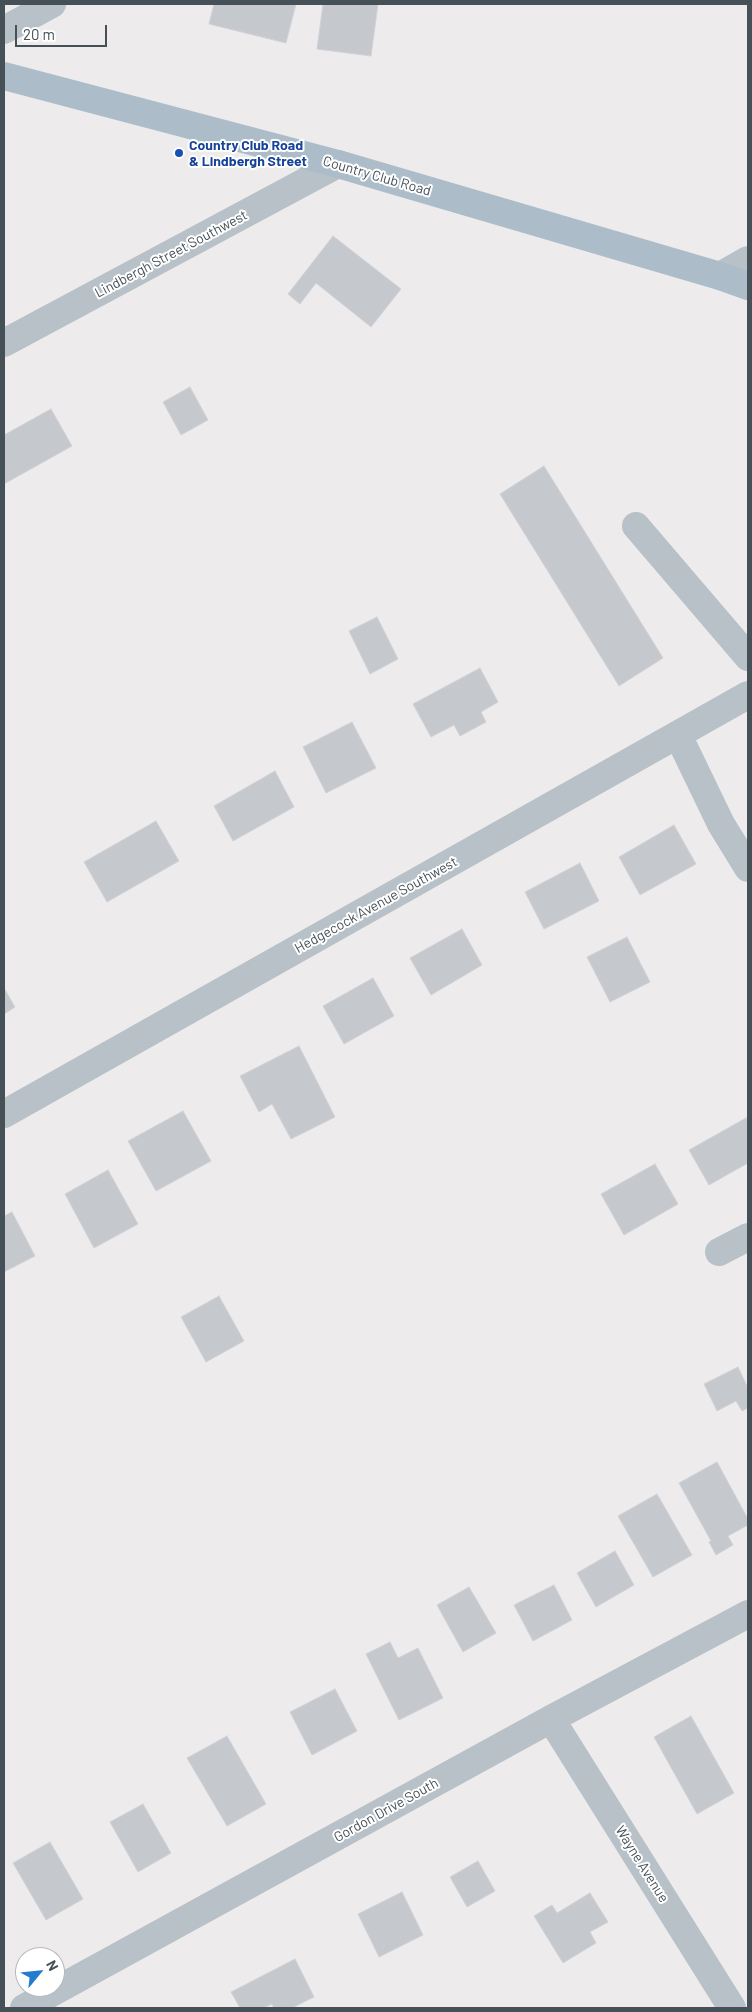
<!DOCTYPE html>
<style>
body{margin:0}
#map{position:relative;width:752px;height:2012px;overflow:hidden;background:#eeebec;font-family:Barlow,sans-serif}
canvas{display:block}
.frame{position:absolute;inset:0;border:5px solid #455057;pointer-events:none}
.north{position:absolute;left:15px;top:1947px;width:50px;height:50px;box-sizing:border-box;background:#fff;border:1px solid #b5b9bc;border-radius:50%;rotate:62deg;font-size:14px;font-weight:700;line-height:20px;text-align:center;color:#455057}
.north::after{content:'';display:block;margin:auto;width:18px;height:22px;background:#247ccf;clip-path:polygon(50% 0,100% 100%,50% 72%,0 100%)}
.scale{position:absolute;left:15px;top:25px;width:92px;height:22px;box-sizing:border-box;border:2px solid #455057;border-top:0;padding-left:6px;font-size:15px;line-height:18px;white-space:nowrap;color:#455057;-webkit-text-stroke:4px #fff;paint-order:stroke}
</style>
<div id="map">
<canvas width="752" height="2012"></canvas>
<div class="frame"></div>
<div class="north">N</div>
<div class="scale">20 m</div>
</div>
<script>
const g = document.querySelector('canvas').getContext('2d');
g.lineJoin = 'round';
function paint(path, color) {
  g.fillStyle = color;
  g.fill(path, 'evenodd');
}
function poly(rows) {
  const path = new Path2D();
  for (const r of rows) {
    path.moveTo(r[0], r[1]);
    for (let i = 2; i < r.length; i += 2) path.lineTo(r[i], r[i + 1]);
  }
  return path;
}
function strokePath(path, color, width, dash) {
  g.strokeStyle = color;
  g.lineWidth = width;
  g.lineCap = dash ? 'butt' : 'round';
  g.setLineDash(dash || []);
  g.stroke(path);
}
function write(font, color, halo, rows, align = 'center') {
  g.font = font + ' Barlow,sans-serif';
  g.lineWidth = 4;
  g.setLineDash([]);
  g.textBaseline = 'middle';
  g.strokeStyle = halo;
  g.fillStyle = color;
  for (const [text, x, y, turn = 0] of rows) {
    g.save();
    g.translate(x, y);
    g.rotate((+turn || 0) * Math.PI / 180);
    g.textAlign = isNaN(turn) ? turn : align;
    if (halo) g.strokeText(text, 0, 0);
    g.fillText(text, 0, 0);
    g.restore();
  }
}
const building = poly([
 [214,4,296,4,286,43,209,24,214,4],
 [323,4,378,4,371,56,317,49,323,4],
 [333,236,401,289,371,327,316,283,300,304,288,294,333,236],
 [190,387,208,420,181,435,163,402,190,387],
 [51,409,72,446,4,484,4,435,51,409],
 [544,466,663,658,619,686,500,494,544,466],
 [377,617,398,659,370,674,349,631,377,617],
 [480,668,498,702,481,712,486,722,460,736,454,725,431,737,413,704,480,668],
 [352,722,376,768,326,793,303,747,352,722],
 [275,771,294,807,233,841,214,806,275,771],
 [156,821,179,861,107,902,84,862,156,821],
 [674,825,696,864,640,895,619,857,674,825],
 [580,863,599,901,544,929,525,892,580,863],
 [462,929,482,965,431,995,410,958,462,929],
 [627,937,650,982,610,1002,587,957,627,937],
 [373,978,394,1016,344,1044,323,1006,373,978],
 [4,988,15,1007,4,1014,4,988],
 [299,1046,335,1117,291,1139,272,1104,259,1112,240,1076,299,1046],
 [183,1111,211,1161,156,1191,128,1141,183,1111],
 [746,1118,748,1122,748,1163,709,1185,689,1150,746,1118],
 [655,1164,678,1204,624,1235,601,1194,655,1164],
 [108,1170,138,1224,94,1248,65,1194,108,1170],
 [12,1212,35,1256,4,1272,4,1216,12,1212],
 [219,1296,244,1341,206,1362,181,1317,219,1296],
 [738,1367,748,1388,748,1408,742,1411,736,1401,717,1411,704,1384,738,1367],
 [717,1462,748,1519,748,1525,728,1536,733,1545,716,1555,709,1542,711,1541,679,1483,717,1462],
 [657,1494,692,1555,653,1577,618,1516,657,1494],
 [615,1551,634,1585,596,1607,577,1573,615,1551],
 [554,1585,572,1620,533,1641,514,1605,554,1585],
 [469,1587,496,1633,463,1652,437,1605,469,1587],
 [390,1642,398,1658,418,1648,443,1698,399,1720,366,1654,390,1642],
 [335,1689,357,1731,312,1755,290,1712,335,1689],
 [691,1716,734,1793,697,1814,654,1737,691,1716],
 [227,1736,266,1804,227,1826,187,1758,227,1736],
 [143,1804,171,1853,138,1872,110,1822,143,1804],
 [50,1842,83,1899,46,1920,13,1863,50,1842],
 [478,1861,495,1891,467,1907,450,1877,478,1861],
 [402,1892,423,1935,379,1957,358,1914,402,1892],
 [590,1893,608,1922,590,1932,596,1943,563,1963,534,1916,552,1905,557,1913,590,1893],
 [295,1959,314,1997,292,2008,274,2008,272,2004,263,2008,240,2008,231,1992,295,1959]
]);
paint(building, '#c5c9ce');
strokePath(building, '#d0d2d7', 1);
strokePath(poly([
 [4,30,52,4],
 [720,276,748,260],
 [4,343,338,164],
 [636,526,748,657],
 [678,735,721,824,748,868],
 [4,1114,748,695],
 [719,1252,748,1237],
 [551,1719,732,2008],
 [24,2008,551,1719,748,1614]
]), '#b7c1c7', 28);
strokePath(poly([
 [4,76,338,164,720,276,748,286]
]), '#acbdc9', 28);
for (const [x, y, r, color] of [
 [179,153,5,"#1a4fb4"]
]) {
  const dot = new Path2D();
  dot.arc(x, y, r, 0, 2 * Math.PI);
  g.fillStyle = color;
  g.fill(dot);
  strokePath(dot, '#fff', 2);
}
write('bold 14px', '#164399', '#fff', [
 ["Country Club Road",189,145],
 ["& Lindbergh Street",189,161]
], 'left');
write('14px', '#455057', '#fff', [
 ["Country Club Road",377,176,16],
 ["Lindbergh Street Southwest",171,254,-28],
 ["Hedgecock Avenue Southwest",376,905,-29],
 ["Gordon Drive South",386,1810,-29],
 ["Wayne Avenue",642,1864,58]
]);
</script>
